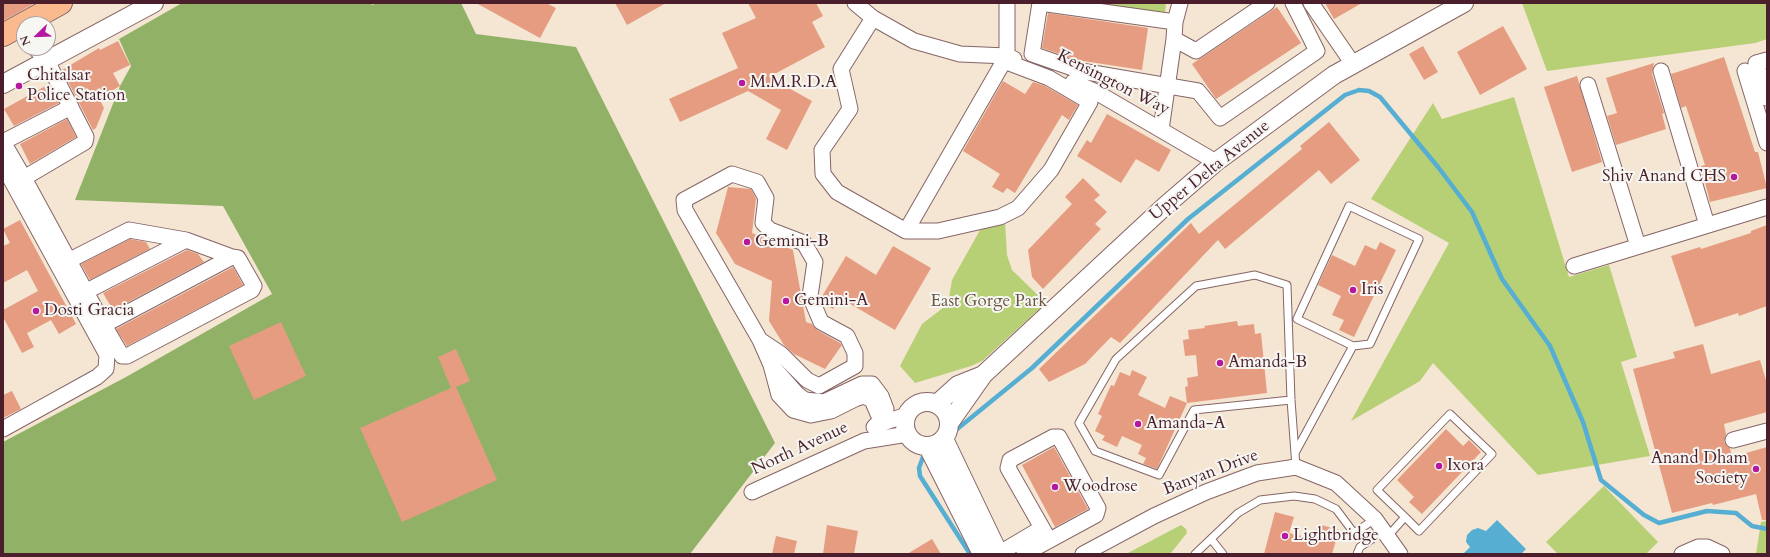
<!DOCTYPE html>
<style>
body{margin:0}
#map{position:relative;width:1770px;height:557px;overflow:hidden;background:#f4e6d3;font-family:Cardo,serif}
canvas{display:block}
.frame{position:absolute;inset:0;border:4px solid #4a1f2b;pointer-events:none}
.north{position:absolute;left:16px;top:16px;width:40px;height:40px;box-sizing:border-box;background:#f6f6f2;border:1px solid #b1a0a2;border-radius:50%;rotate:247deg;font-size:11px;font-weight:700;line-height:16px;text-align:center;color:#4a1f2b}
.north::after{content:'';display:block;margin:auto;width:14px;height:18px;background:#b5179e;clip-path:polygon(50% 0,100% 100%,50% 72%,0 100%)}
</style>
<div id="map">
<canvas width="1770" height="557"></canvas>
<div class="frame"></div>
<div class="north">N</div>
</div>
<script>
const g = document.querySelector('canvas').getContext('2d');
g.lineJoin = 'round';
function paint(path, color) {
  g.fillStyle = color;
  g.fill(path, 'evenodd');
}
function poly(rows) {
  const path = new Path2D();
  for (const r of rows) {
    if (r.length === 3) {
      path.moveTo(r[0] + r[2], r[1]);
      path.arc(r[0], r[1], r[2], 0, 2 * Math.PI);
      continue;
    }
    path.moveTo(r[0], r[1]);
    for (let i = 2; i < r.length; i += 2) path.lineTo(r[i], r[i + 1]);
  }
  return path;
}
function strokePath(path, color, width, dash) {
  g.strokeStyle = color;
  g.lineWidth = width;
  g.lineCap = dash ? 'butt' : 'round';
  g.setLineDash(dash || []);
  g.stroke(path);
}
function write(font, color, halo, rows, align = 'center') {
  g.font = font + ' Cardo,serif';
  g.lineWidth = 4;
  g.setLineDash([]);
  g.textBaseline = 'middle';
  g.strokeStyle = halo;
  g.fillStyle = color;
  for (const [text, x, y, turn = 0] of rows) {
    g.save();
    g.translate(x, y);
    g.rotate((+turn || 0) * Math.PI / 180);
    g.textAlign = isNaN(turn) ? turn : align;
    if (halo) g.strokeText(text, 0, 0);
    g.fillText(text, 0, 0);
    g.restore();
  }
}
paint(poly([
 [1039,3,1166,3,1164,25],
 [1522,3,1767,3,1767,39,1755,43,1547,71],
 [1514,97,1569,277,1609,265,1637,357,1621,362,1650,456,1538,475,1433,363,1420,381,1351,421,1449,243,1371,199,1433,103,1442,119],
 [1005,221,1007,255,1012,270,1046,303,982,361,971,366,915,383,900,366,922,324,948,304,952,280,980,230],
 [1604,486,1658,542,1646,554,1558,554,1546,542],
 [1767,521,1767,554,1756,554,1761,522],
 [1181,525,1186,529,1187,533,1170,554,1126,554]
]), '#b7d075');
paint(poly([
 [182,3,371,3,372,5,377,3,461,3,476,34,576,47,775,443,690,554,3,554,3,442,126,377,272,294,223,206,75,200,120,86,131,66,119,39]
]), '#91b266');
paint(poly([
 [1497,520,1526,549,1521,554,1463,554,1470,547,1466,542,1467,535,1472,530,1478,528,1486,531]
]), '#56aed3');
strokePath(poly([
 [956,430,1032,368,1188,219,1345,95,1359,90,1369,91,1380,97,1438,167,1472,212,1502,279,1550,346,1583,422,1601,480,1644,515,1659,523,1707,511,1736,513,1752,526,1767,529],
 [923,457,919,468,920,476,970,554]
]), '#56aed3', 4.5);
paint(poly([
 [3,3,35,3,3,21],
 [476,3,546,3,556,8,540,38],
 [615,3,666,3,627,25],
 [748,3,816,3,823,16,812,22,825,47,769,77,812,101,787,150,766,139,781,110,748,91,680,122,669,99,738,68,722,33,756,18],
 [1325,3,1362,3,1334,19],
 [1277,7,1301,43,1216,99,1192,64],
 [1048,13,1148,28,1142,70,1077,60,1042,48],
 [1503,26,1527,69,1480,95,1457,52],
 [118,41,130,65,113,73,120,86,99,98,104,108,96,128,93,130,62,70,99,48,100,50],
 [1423,46,1438,72,1424,80,1409,54],
 [1724,57,1755,152,1758,152,1767,188,1710,202,1701,166,1705,165,1686,106,1681,108,1671,74],
 [1654,63,1652,74,1664,113,1662,114,1666,129,1616,145,1607,116,1617,113,1606,78],
 [1577,76,1602,162,1572,172,1544,87],
 [1003,81,1025,94,1033,82,1045,86,1078,105,1069,120,1062,115,1015,193,1007,188,1003,193,992,187,1000,174,963,151],
 [49,84,59,103,14,126,4,109],
 [1107,114,1171,150,1159,172,1136,159,1121,183,1077,156,1087,140,1091,143],
 [67,119,76,137,30,164,20,144],
 [1329,122,1360,160,1331,184,1319,170,1225,249,1218,240,1120,343,1111,337,1085,364,1049,382,1039,369,1191,223,1199,234,1302,149,1300,146],
 [1083,178,1100,195,1094,200,1107,212,1095,224,1101,229,1043,289,1032,277,1028,250,1072,204,1065,197],
 [728,187,751,189,756,199,752,233,793,250,806,322,812,324,817,330,840,343,842,345,825,369,794,354,784,345,769,321,772,281,735,264,716,233],
 [20,220,76,324,59,334,51,320,27,333,34,347,22,353,3,317,3,310,38,291,27,270,3,283,3,246,10,243,3,229],
 [1767,225,1767,306,1739,316,1738,313,1695,327,1671,256,1700,247,1701,249,1751,233,1751,231],
 [130,239,146,242,150,249,90,280,81,264],
 [1380,242,1396,250,1354,337,1339,330,1344,320,1332,315,1341,296,1318,285,1332,255,1355,266,1365,245,1376,250],
 [893,246,931,268,895,330,840,298,833,309,823,303,821,298,846,256,876,275],
 [187,250,198,254,204,262,113,310,103,293],
 [233,267,243,285,127,346,116,329],
 [1237,321,1238,326,1254,324,1255,334,1261,333,1267,393,1187,403,1185,387,1188,386,1187,378,1198,376,1196,355,1185,356,1183,340,1189,339,1188,330,1205,328,1204,326],
 [281,322,306,376,254,400,229,346],
 [1703,344,1711,374,1760,360,1767,384,1767,412,1724,424,1726,434,1724,442,1730,448,1732,457,1767,447,1767,520,1762,520,1756,494,1713,505,1712,503,1672,513,1633,369,1675,358,1673,352],
 [456,349,470,381,456,387,497,480,402,522,360,428,451,388,438,357],
 [1132,370,1147,377,1138,395,1165,408,1170,396,1187,403,1157,469,1143,464,1146,458,1138,454,1142,445,1122,436,1117,447,1102,440,1105,436,1095,431,1102,416,1098,414,1111,385,1114,386,1120,372,1130,376],
 [12,391,21,409,3,418,3,395],
 [1446,429,1463,446,1469,440,1481,452,1422,514,1409,502,1414,497,1397,480],
 [1054,447,1088,509,1055,527,1022,465],
 [1275,512,1294,517,1289,533,1314,539,1318,524,1339,530,1332,554,1264,554],
 [827,525,858,531,854,554,823,554],
 [776,536,797,541,794,554,772,554],
 [932,539,941,554,907,554]
]), '#e59c81');
const service = poly([
 [1291,400,1194,410,1159,475,1095,451,1079,423,1116,359,1196,286,1255,275,1287,285,1291,400,1296,467],
 [1295,453,1353,346,1297,319,1349,206,1419,239,1370,344,1353,346],
 [1388,536,1405,517,1419,531,1492,454,1450,414,1377,490,1405,517],
 [1211,539,1223,554],
 [1195,554,1238,513,1260,500,1294,496,1315,499,1336,509,1354,533,1375,519],
 [1357,554,1360,547,1384,531]
]);
const minor = poly([
 [855,3,873,18,914,41,960,54,1007,56,1014,59],
 [1311,3,1353,64],
 [873,18,841,69,850,109,822,150,823,174,837,192,906,231,1004,61,1049,78,1090,102,1051,170,1018,208,1000,217,938,231,906,231],
 [1175,22,1040,3,1032,54,1081,71,1198,91,1220,118,1317,51,1293,3],
 [1174,39,1196,51,1267,3],
 [1007,56,1007,3],
 [1767,60,1756,63,1767,98],
 [1661,71,1707,225],
 [1745,71,1767,143],
 [1073,82,1096,92,1216,162],
 [1588,85,1638,246],
 [1161,130,1174,39,1175,22,1180,3],
 [3,142,24,178,104,325,122,356,127,356,252,290,254,286,238,258,232,257,104,325],
 [3,142,71,107],
 [3,165,107,355,106,369,97,377,3,429],
 [24,178,85,142,86,137,47,61,35,48],
 [186,240,232,257],
 [70,260,129,230,186,240,87,291],
 [1574,266,1767,207],
 [760,340,781,354,807,380,819,386,855,366,855,353,847,336,821,322,810,296,815,262,804,243,770,230,763,223,766,198,757,182,732,174,684,200,685,210,760,340,771,365,779,395,793,410,811,415,831,411,855,399,864,396,872,400,882,423],
 [773,367,797,394,805,400,824,402,862,384,872,384,881,396,886,409],
 [874,427,876,425,907,415],
 [1733,440,1767,431],
 [752,492,864,441,908,434],
 [998,554,1042,528],
 [1024,554,1096,515,1098,508,1059,437,1053,437,1010,460,1008,468,1049,540],
 [1083,554,1154,516,1206,492,1257,473,1296,467,1336,483,1375,519,1400,554],
 [1682,554,1698,547,1707,547,1722,554]
]);
const tertiary = poly([
 [3,84,154,3],
 [927,424,22],
 [937,404,958,385,983,375],
 [950,422,983,375,1165,206,1216,162,1334,75,1464,3],
 [944,439,999,554],
 [928,447,982,554]
]);
const primary = poly([
 [3,35,61,3]
]);
strokePath(service, '#866566', 9);
strokePath(minor, '#866566', 17);
strokePath(tertiary, '#866566', 20);
strokePath(primary, '#866566', 24);
strokePath(service, '#fff', 7);
strokePath(minor, '#fff', 15);
strokePath(tertiary, '#fff', 18);
strokePath(primary, '#fbba8d', 22);
for (const [x, y, r, color] of [
 [742,83,4,"#b5179e"],
 [19,86,4,"#b5179e"],
 [1734,177,4,"#b5179e"],
 [747,242,4,"#b5179e"],
 [1353,290,4,"#b5179e"],
 [786,301,4,"#b5179e"],
 [36,311,4,"#b5179e"],
 [1220,363,4,"#b5179e"],
 [1138,424,4,"#b5179e"],
 [1439,466,4,"#b5179e"],
 [1756,469,4,"#b5179e"],
 [1055,487,4,"#b5179e"],
 [1285,536,4,"#b5179e"]
]) {
  const dot = new Path2D();
  dot.arc(x, y, r, 0, 2 * Math.PI);
  g.fillStyle = color;
  g.fill(dot);
  strokePath(dot, '#f6f6f2', 1.5);
}
write('17px', '#4a1f2b', '#f6f6f2', [
 ["Chitalsar",27,76],
 ["Police Station",27,96],
 ["M.M.R.D.A",750,83],
 ["Shiv Anand CHS",1726,177,"right"],
 ["Gemini-B",755,242],
 ["Iris",1361,290],
 ["Gemini-A",794,301],
 ["Dosti Gracia",44,311],
 ["Amanda-B",1228,363],
 ["Amanda-A",1146,424],
 ["Anand Dham",1748,459,"right"],
 ["Society",1748,479,"right"],
 ["Ixora",1447,466],
 ["Woodrose",1063,487],
 ["Lightbridge",1293,536]
], 'left');
write('17px', '#4a1f2b', '#f6f6f2', [
 ["Kensington Way",1113,83,27],
 ["Upper Delta Avenue",1210,171,-39],
 ["North Avenue",800,449,-25],
 ["Banyan Drive",1211,473,-21]
]);
write('17px', '#6b5441', '#f6f6f2', [
 ["East Gorge Park",989,302]
]);
</script>
